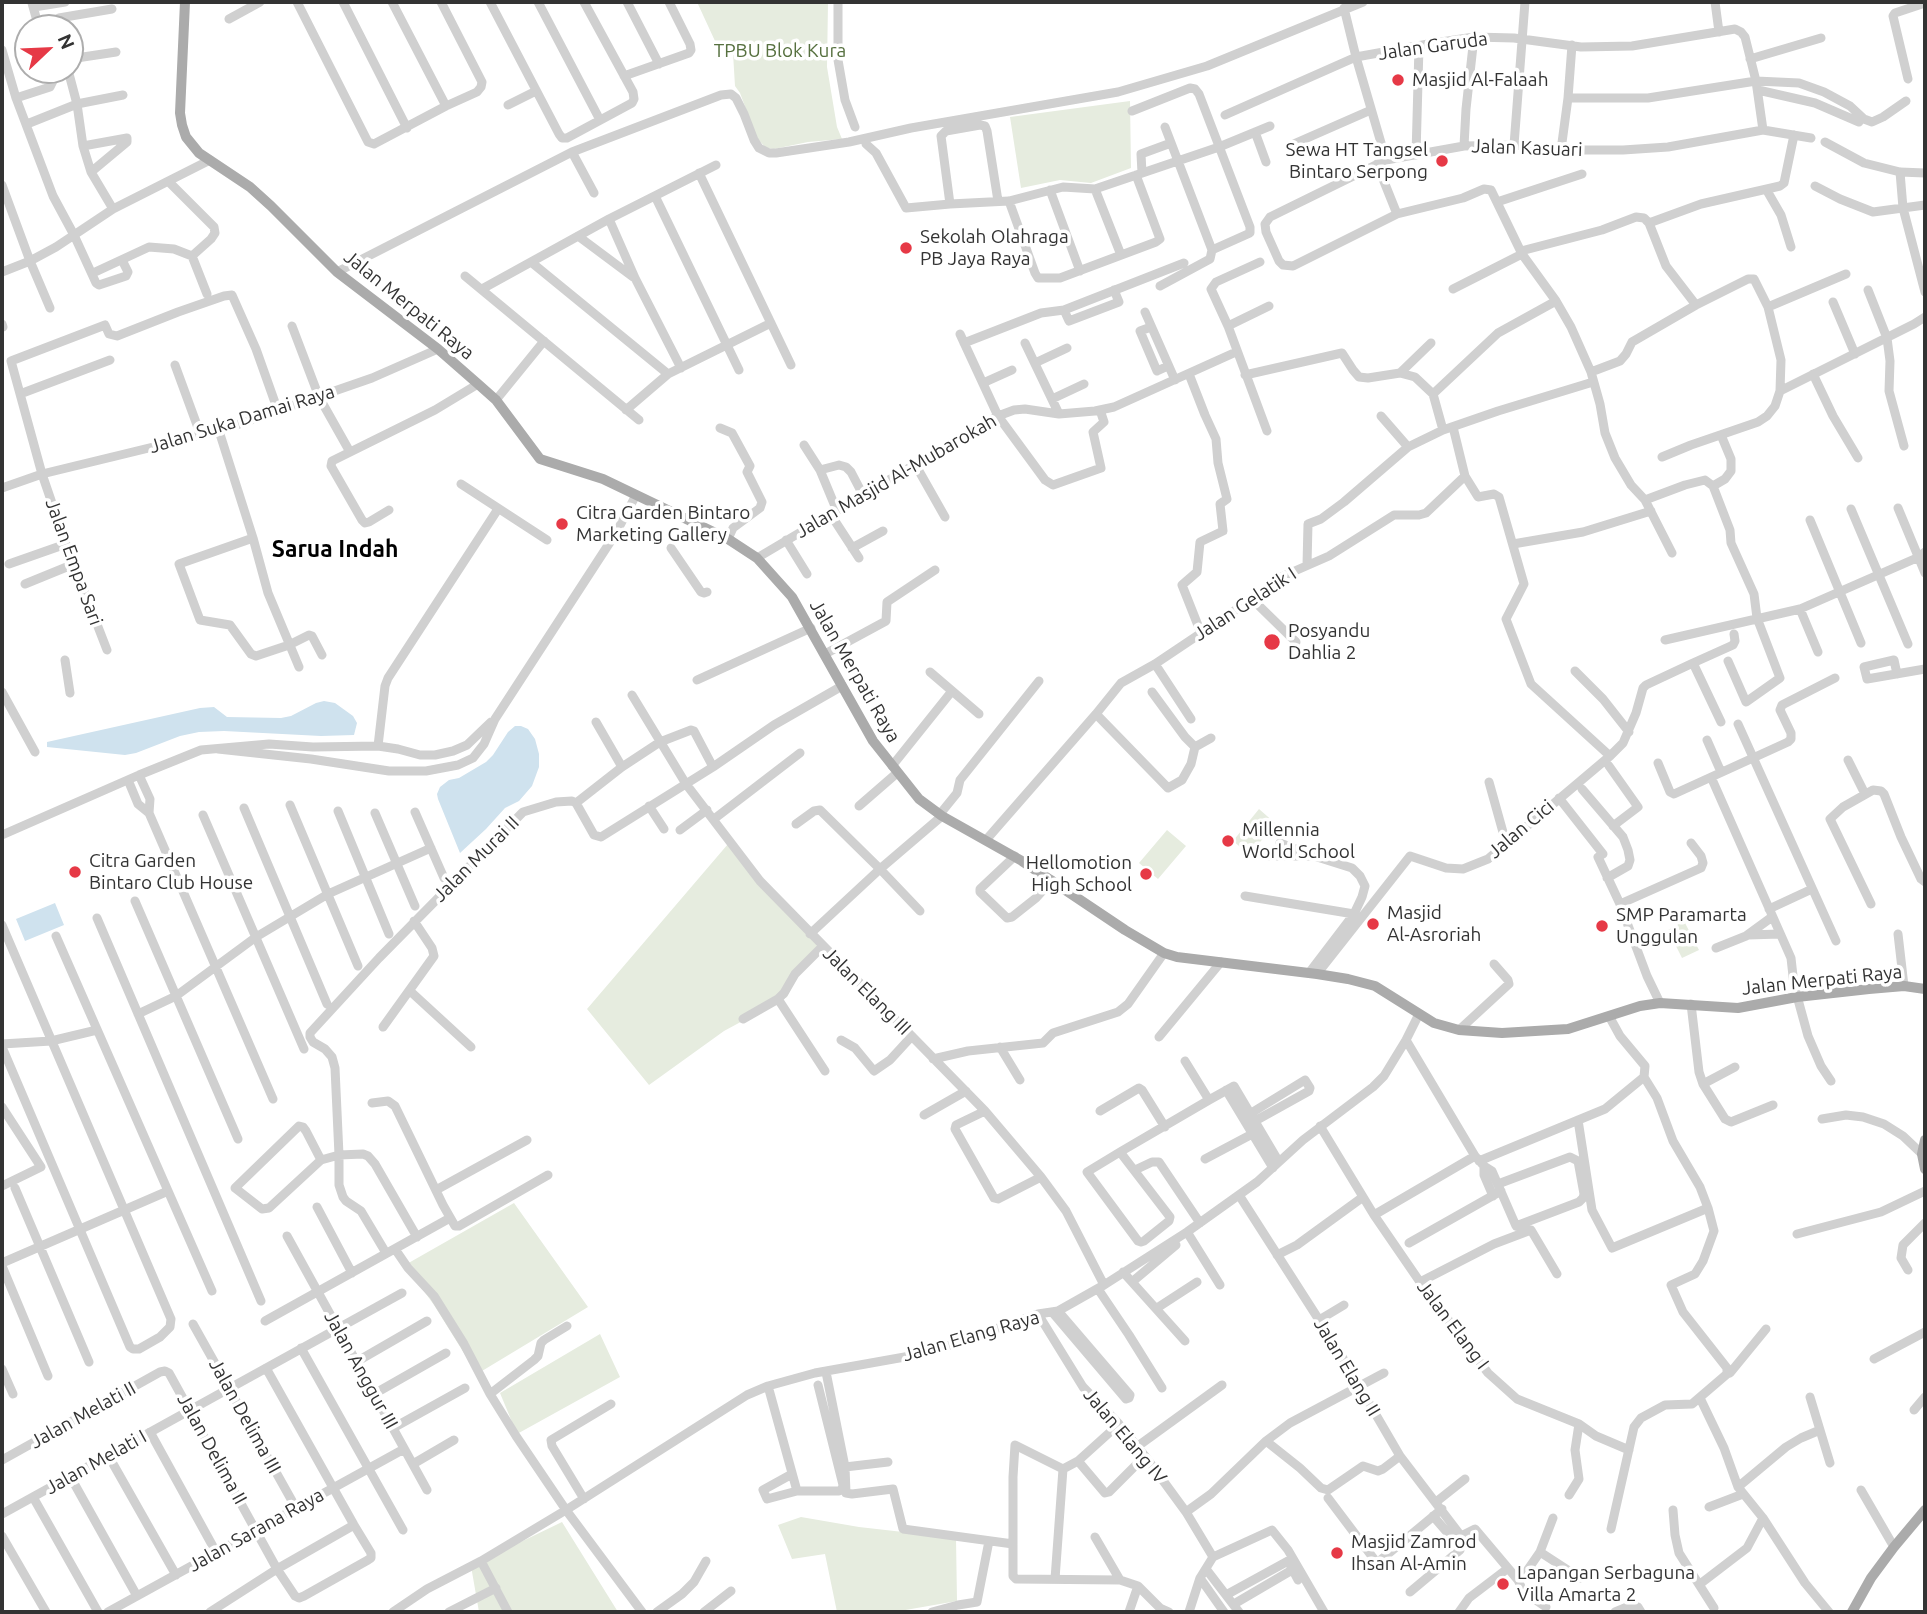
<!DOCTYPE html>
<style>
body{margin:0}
#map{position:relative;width:1927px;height:1614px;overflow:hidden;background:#fff;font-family:Ubuntu,sans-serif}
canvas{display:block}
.frame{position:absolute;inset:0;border:4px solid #333;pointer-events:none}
.north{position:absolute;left:14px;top:14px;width:70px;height:70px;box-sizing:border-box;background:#fff;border:2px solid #adadad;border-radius:50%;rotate:67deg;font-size:19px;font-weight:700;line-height:28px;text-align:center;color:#333}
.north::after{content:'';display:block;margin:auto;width:24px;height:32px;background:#e63946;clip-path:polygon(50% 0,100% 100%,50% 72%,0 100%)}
</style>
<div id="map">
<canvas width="1927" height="1614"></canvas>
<div class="frame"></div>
<div class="north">N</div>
</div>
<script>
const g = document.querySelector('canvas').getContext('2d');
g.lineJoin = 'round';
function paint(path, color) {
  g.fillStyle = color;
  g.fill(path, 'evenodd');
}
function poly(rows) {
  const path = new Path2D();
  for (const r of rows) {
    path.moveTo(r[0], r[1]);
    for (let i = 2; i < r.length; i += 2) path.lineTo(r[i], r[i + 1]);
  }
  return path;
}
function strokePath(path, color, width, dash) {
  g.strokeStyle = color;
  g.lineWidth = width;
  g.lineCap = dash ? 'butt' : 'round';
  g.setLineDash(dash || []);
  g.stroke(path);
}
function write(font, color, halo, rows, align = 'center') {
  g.font = font + ' Ubuntu,sans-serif';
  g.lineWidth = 7;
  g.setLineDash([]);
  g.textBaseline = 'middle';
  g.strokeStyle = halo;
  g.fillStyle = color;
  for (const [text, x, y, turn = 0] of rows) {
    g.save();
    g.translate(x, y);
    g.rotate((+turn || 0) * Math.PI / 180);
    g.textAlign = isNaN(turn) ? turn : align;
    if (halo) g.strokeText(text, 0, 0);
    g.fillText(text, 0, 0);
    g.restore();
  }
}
paint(poly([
 [697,2,828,2,827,67,837,127,842,139,808,142,774,149,766,148,757,138,740,93,735,86,733,53,721,54],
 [1130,101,1131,168,1091,183,1060,180,1021,188,1010,117],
 [1259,809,1275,823,1250,855,1233,841],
 [1167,830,1186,846,1158,879,1139,863],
 [728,844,820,946,800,970,787,997,724,1031,649,1085,587,1009],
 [1684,921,1699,950,1682,958,1668,930],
 [514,1203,588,1307,477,1374,434,1305,405,1265],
 [600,1334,620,1377,517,1434,500,1393],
 [801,1517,859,1527,956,1538,957,1601,894,1612,837,1612,825,1554,792,1559,778,1525],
 [562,1522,618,1612,479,1612,471,1566]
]), '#e6ecdf');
paint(poly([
 [324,701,335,703,353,716,357,723,354,735,321,736,224,731,199,732,180,736,136,753,125,755,47,747,47,742,200,708,214,707,227,717,281,718,291,716,316,703],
 [515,726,521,726,528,729,535,739,539,754,539,767,532,786,519,801,505,808,486,829,460,853,438,799,437,794,440,787,449,780,459,778,486,762,493,755,508,732],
 [55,903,64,925,25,941,16,919]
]), '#cfe2ee');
strokePath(poly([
 [297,2,368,142,374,144,446,106,477,92,481,87,482,82,441,2],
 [343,2,407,128],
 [392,2,446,106],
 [490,2,559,134,562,138,567,138,632,103,634,99,633,92,584,2],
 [538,2,600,120],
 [627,2,659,64],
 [838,2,838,60,845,100,855,127],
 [1715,2,1719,32],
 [32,3,39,28],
 [34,7,65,2],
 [1344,8,1356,57,1386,160],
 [229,19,260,2],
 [58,28,57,22,59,18,112,9],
 [2,50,16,98,53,196,74,235,96,283,99,285,126,276,128,272,122,260],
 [70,59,116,52],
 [1750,59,1821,38],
 [68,70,77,104,83,146,91,172,113,209],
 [624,76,689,53,691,50,690,44,669,2],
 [1908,79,1893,16,1895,13,1925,3],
 [1758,90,1815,103,1859,122],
 [16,98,50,87,53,81,50,70],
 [1568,98,1648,98,1756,81,1799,83,1824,92,1850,106,1864,119,1872,122,1883,117,1906,101],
 [508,105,536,91],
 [1132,111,1190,88,1195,89,1199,94,1250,227,1250,233,1212,250,1165,127],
 [1225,115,1356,57,1428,44,1474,37,1514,38,1581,47,1632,46,1735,29,1741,32,1745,37,1756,81,1763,130],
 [27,124,77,104,123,95],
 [1255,132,1266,162],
 [1825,142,1864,163,1900,172,1925,173],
 [866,144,876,153,906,208,950,204,1009,201,1063,187,1095,189,1219,147,1270,126],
 [1514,145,1525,2],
 [83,146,127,138],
 [1289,146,1371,110],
 [1464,146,1466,109,1474,37],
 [1561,150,1568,98,1572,45],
 [572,152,594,193],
 [1416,155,1419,46],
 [1377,164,1397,214],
 [91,172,127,142,127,138],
 [1900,172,1903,208,1925,292],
 [699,173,791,365],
 [1142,173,1141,154,1171,143],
 [169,182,214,227,215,233,211,239,192,256],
 [2,185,30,261,50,308],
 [1815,186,1840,199,1873,212,1925,205],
 [1095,189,1121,255],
 [1766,189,1781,215,1791,247],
 [1050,190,1080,271],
 [655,196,739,370],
 [1009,201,1035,273,1038,278,1060,278,1156,242,1160,239,1136,175],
 [1497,202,1582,174],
 [950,204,941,136,946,131,980,125,985,126,987,131,998,201],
 [609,219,635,278,681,368],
 [1649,223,1666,266,1696,305],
 [578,236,633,277],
 [1521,251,1602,230,1636,217,1644,218,1649,223,1701,204,1780,186,1784,183,1794,135],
 [531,262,668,374],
 [1260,262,1216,282,1211,289,1228,326,1267,431],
 [2,272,30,261,56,247,113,209,210,160],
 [337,272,572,152,721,95,731,94,736,98,744,114,754,140,759,148,769,153,776,153,849,142,911,128,1118,92,1207,66,1363,2],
 [93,273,149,247,174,249,192,256,207,294],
 [465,276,639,420],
 [1160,286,1210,259,1212,250],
 [482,289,609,219,716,165],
 [1453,289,1522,254],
 [1868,290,1887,338,1890,361,1889,391,1904,446],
 [1833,302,1855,354],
 [1768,307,1846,274],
 [1064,310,1069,321,1119,302,1114,290],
 [1145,312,1175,380],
 [2,324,3,327],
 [292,326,319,397,350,452],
 [1228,326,1269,306],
 [1151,327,1140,331,1157,371,1168,366],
 [960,334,998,416,1045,480,1053,485,1101,468,1093,432,1104,422,1100,410],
 [964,343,1041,313,1064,310,1184,263],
 [1025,343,1059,414],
 [1035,363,1067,348],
 [175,365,201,436],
 [1591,372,1620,361,1626,354,1632,342,1696,305,1748,279,1754,279,1768,307,1781,360,1780,391,1775,406,1767,416,1758,422,1691,445,1662,457],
 [1400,373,1431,343],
 [1189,374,1205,415,1216,439,1218,463,1227,499,1220,504,1223,531,1200,542,1197,572,1182,585,1201,633],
 [1813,374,1833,416,1858,458],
 [1245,375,1342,353,1353,370,1359,377,1368,378,1400,373,1415,377,1433,394,1443,430],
 [983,383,1012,370],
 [1780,391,1914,324,1925,317],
 [20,394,110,360],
 [1433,394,1498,333,1556,301],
 [1052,399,1084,384],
 [496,400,544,341],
 [626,410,668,374,771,323],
 [1381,416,1408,447],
 [1453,427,1465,476,1478,497,1494,494,1499,497,1524,584,1506,619,1531,684,1610,756],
 [720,428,732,433,750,466,747,472,762,502,760,508,733,528,728,539],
 [219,431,253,538,268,593,299,667],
 [804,445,820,470,839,465,846,467,851,472,863,495],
 [915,464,945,517],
 [820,470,837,511],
 [461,484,547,540],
 [1713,486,1725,479,1731,471,1731,459,1721,435],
 [2,488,42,474,219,431,372,378,438,349],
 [1645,500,1685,485,1705,480,1713,486,1730,530,1731,543,1754,594,1757,618,1780,678,1746,702,1728,661],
 [1898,508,1925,573],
 [1851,509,1908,644],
 [389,510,369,522,365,523,362,520,331,466,332,461,435,410,478,384],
 [831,515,859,558],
 [1810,520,1861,643],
 [253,538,179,564,200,620,230,625,251,654,256,656,289,645,309,635,312,636,322,655],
 [786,540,807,574],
 [1513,544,1583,532,1651,511],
 [671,548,701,592,704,593,707,592],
 [852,548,883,531],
 [1672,553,1645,500,1631,485,1615,458,1605,433,1600,404,1591,372,1571,327,1556,301,1522,254,1491,190,1484,189,1463,198,1397,214,1293,266,1283,265,1279,261,1266,232,1265,224,1270,217,1386,160,1464,146,1514,145,1566,150,1623,150,1668,147,1763,130,1811,138],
 [757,558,951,443,998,416,1014,410,1025,409,1059,414,1095,411,1114,407,1236,352],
 [9,564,66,544],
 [1307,565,1308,524,1321,519,1344,502,1408,447,1443,430,1498,411,1593,382],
 [25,584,74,564],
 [1252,599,1296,642],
 [1800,609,1818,652],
 [1665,640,1800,609,1919,557,1925,552],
 [107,650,66,544,42,474,11,361,105,325,109,334,117,336,178,312,224,296,232,295,256,349,278,411],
 [825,654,886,621,887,602,935,570],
 [65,660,70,693],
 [1693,663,1733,645,1735,641,1734,634],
 [1155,664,1191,719],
 [1575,671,1603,699,1629,732],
 [930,672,979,714],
 [1897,674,1894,660,1864,667,1867,679,1925,669],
 [697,680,811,628],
 [2,692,35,752],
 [1152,692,1185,737,1195,747],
 [632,695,686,784,760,881,985,1111,1041,1177,1066,1211,1104,1285],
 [1096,714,1168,788,1182,780,1191,764,1195,747,1211,738],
 [596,722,622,767],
 [1738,724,1836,941],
 [1707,740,1721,772],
 [378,746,385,686,388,678,498,509],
 [218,749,311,759,389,771,426,771,458,765,473,758,484,744,495,719,616,533,636,495],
 [1848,760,1865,794],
 [1658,763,1670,792,1674,794,1788,742,1791,739,1791,733,1780,710,1782,705,1835,678],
 [892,766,952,691],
 [1609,766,1638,807,1613,826],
 [139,775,150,799,149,813,273,1099],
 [1711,777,1791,958,1794,985,1808,1036,1821,1066,1831,1081],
 [128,780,138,804,149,813],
 [1489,782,1506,843],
 [1582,789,1623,837,1628,850,1630,860,1628,866,1607,878],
 [1559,798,1603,854,1598,857,1620,904,1647,976,1660,1003],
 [576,803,622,767,660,742,691,730,694,731,713,767],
 [290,805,358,966],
 [649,806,664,829],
 [859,806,897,773],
 [244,808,327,1004],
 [338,811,389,934],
 [415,812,444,878],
 [375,813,415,906],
 [940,814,957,793,960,780,1039,681],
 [203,815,304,1049],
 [714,819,800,753],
 [796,824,814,811,820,810,880,869],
 [680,830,707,810],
 [2,835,139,775,201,750,269,744,313,747,378,746,398,749,420,755,435,755,453,751,467,745,491,722],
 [986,840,1096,714,1121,683,1155,664,1252,599,1281,577,1329,556,1394,515,1419,515,1426,513,1465,476],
 [1280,843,1308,854],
 [1015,856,980,889,980,892,1007,918,1012,917,1036,898,1052,880],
 [1269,856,1314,856,1352,868,1360,876,1365,886,1362,897,1354,914,1309,973],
 [880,869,920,911],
 [1245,896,1354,914],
 [135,901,238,1139],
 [1620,904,1701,868,1703,863,1701,856,1691,843],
 [1871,904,1830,819,1843,807,1873,790,1881,791,1884,794,1901,837,1921,879,1925,882],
 [1769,909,1812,889],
 [97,918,261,1301],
 [2,925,171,1319,170,1327,160,1337,139,1349,133,1349,130,1347,2,1047],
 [810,934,880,869,942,816],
 [1898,934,1904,986],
 [1748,935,1780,934],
 [56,936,212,1291],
 [823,946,795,974,784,993,778,999,825,1071],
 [1716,948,1746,936,1772,917],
 [1317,974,1410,856,1446,868,1463,869,1488,859,1610,756,1623,743,1636,713,1643,688,1646,685,1693,663,1721,722],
 [410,991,471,1047],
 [1691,1004,1699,1072,1703,1084,1725,1119,1731,1122,1773,1105],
 [138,1014,176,996,256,937,328,894,431,848],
 [1609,1016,1620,1036,1645,1066,1644,1077,1657,1098,1673,1141,1700,1187,1708,1208,1714,1231,1703,1261,1695,1274,1671,1285,1683,1312,1727,1368,1727,1374,1692,1404,1665,1405,1641,1418,1634,1427,1611,1529],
 [743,1019,778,999],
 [383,1027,434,956,432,948,414,921],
 [1459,1030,1509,984,1508,980,1494,964],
 [1159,1037,1221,962],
 [841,1040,855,1048,874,1071,890,1060,912,1036],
 [1406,1040,1475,1156,1484,1166,1492,1171,1516,1226,1579,1202,1583,1198,1584,1194,1578,1161,1570,1157,1498,1184],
 [2,1044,51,1041,97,1030],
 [1000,1047,1020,1080],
 [933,1059,968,1051,1043,1043,1053,1033,1118,1012,1128,1004,1164,953],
 [1185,1061,1209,1100],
 [1703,1084,1735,1067],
 [1226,1090,1273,1168],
 [372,1103,388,1101,395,1106,443,1205,455,1226,459,1226,548,1175],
 [2,1107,41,1167,2,1186],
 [985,1111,956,1125,955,1129,994,1198,998,1199,1041,1177],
 [1100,1111,1139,1088,1142,1090,1165,1127],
 [924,1115,966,1091],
 [1243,1118,1305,1080,1310,1088,1309,1091,1255,1121],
 [1822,1119,1846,1115,1863,1117,1884,1124,1903,1136,1922,1154],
 [1578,1120,1592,1210,1612,1248,1708,1208],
 [1320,1126,1374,1215,1420,1282,1488,1373,1517,1399,1579,1424,1596,1436,1629,1450],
 [1120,1152,1170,1217,1169,1221,1144,1241,1141,1242,1138,1241,1087,1172,1120,1152,1209,1100,1234,1086,1279,1162],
 [1205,1159,1256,1132],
 [321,1160,306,1131,303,1127,299,1126,235,1188,262,1209,269,1208,321,1160,339,1155,363,1154,368,1156,375,1164,417,1237],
 [1479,1161,1605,1109,1644,1077],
 [1484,1166,1484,1175,1493,1196],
 [1135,1170,1152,1162,1159,1162,1200,1223],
 [15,1188,89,1362],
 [436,1190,527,1140],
 [1239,1195,1337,1348,1400,1456,1461,1536,1475,1529,1518,1580,1523,1591,1546,1607],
 [317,1207,352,1273],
 [1374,1215,1475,1156],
 [1187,1232,1220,1285],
 [1797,1234,1881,1212,1925,1191],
 [287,1236,427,1490],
 [1409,1243,1501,1191],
 [395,1249,408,1268,434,1296,464,1344,490,1394,516,1436,566,1510,642,1612],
 [386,1253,361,1211,346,1201,343,1197,339,1185,339,1155,335,1068,332,1057,325,1049,313,1042,310,1037,310,1033,379,958,523,812,556,802,572,801,576,803,594,835,601,837,713,767,774,725,842,686],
 [1277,1255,1297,1245,1363,1197],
 [2,1263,168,1191],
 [2,1266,48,1376],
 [1908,1270,1901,1258,1903,1245,1925,1223],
 [1123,1272,1185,1341],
 [1132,1282,1176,1245],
 [1420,1282,1494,1244,1531,1230,1557,1274],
 [1098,1289,1129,1335,1162,1388],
 [1157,1308,1197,1282],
 [1053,1313,1126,1399,1129,1398,1130,1395,1058,1311],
 [1038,1314,1083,1387,1119,1424,1145,1456,1186,1512,1213,1557],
 [1319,1320,1344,1305],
 [265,1321,450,1218],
 [193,1324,296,1508],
 [301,1348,403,1530],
 [1874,1359,1925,1332],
 [356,1362,427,1321],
 [2,1369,13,1394],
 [826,1372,845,1467,846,1493,852,1494,893,1489,903,1529,1013,1544],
 [1727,1374,1730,1373,1766,1329],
 [768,1386,797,1491,839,1491,842,1489,843,1485,818,1385],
 [374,1394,446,1353],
 [490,1394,534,1360,538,1356,541,1343,544,1340,567,1326],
 [1810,1397,1830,1463],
 [1700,1398,1724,1448,1738,1487,1763,1518,1805,1583,1829,1612],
 [1914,1410,1925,1397],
 [393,1428,465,1388],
 [150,1432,216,1552],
 [1266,1441,1300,1468,1321,1488,1328,1490,1363,1466,1378,1471,1383,1469,1400,1456],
 [1138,1446,1222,1385],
 [108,1455,176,1575],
 [2,1460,160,1372,165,1371,169,1373,277,1569,295,1596,299,1598,304,1596,368,1560,371,1558,371,1553,354,1525,266,1368],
 [1078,1461,1105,1493,1109,1492,1145,1456],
 [413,1464,454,1440],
 [845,1467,888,1462],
 [1063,1469,1015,1445,1013,1477,1013,1576,1016,1579,1120,1580],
 [1063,1469,1078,1461,1119,1424],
 [792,1474,763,1490,767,1499,797,1491],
 [70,1476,137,1596],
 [1738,1487,1786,1447,1801,1438,1820,1430],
 [1861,1490,1894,1547],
 [1569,1495,1579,1479,1575,1450,1579,1424],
 [33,1497,98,1612],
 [1328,1498,1377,1563,1442,1509],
 [584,1499,552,1446,551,1440,611,1404],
 [1436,1502,1465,1479],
 [1709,1507,1743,1494],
 [1673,1510,1675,1535,1679,1553,1714,1608],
 [1186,1512,1211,1494,1266,1441,1290,1423,1384,1373],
 [2,1514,402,1293],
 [2,1536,46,1612],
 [1095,1537,1120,1580,1138,1586,1160,1608,1169,1612],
 [1540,1552,1580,1578],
 [1213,1557,1272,1530,1288,1550,1324,1612],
 [481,1561,508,1612],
 [1206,1569,1239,1612],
 [1200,1578,1224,1612],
 [1055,1579,1063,1469],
 [1518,1580,1522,1578,1540,1552,1553,1518],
 [1700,1584,1747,1548,1763,1518],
 [1410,1592,1460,1550,1459,1546,1433,1516],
 [1226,1595,1288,1561,1298,1580],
 [1234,1604,1292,1570],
 [108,1612,404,1449],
 [210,1612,277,1569,354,1525],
 [393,1612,427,1589,481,1561,566,1510,747,1395,768,1386,815,1373,927,1353,1038,1314,1058,1311,1104,1285,1187,1232,1257,1182,1303,1140,1373,1087,1384,1076,1406,1040,1419,1014],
 [449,1612,496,1588],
 [657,1612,682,1594,694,1582,706,1561],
 [704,1612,731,1591],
 [932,1612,958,1605,977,1602,989,1541],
 [1129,1612,1138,1586],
 [1189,1612,1200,1578,1213,1557],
 [1459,1612,1469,1598,1507,1569],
 [1615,1612,1632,1605,1638,1607,1641,1612]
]), '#d0d0d0', 9);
strokePath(poly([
 [185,2,180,113,182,125,186,137,199,153,250,187,271,206,337,272,438,349,478,384,496,400,540,459,603,479,728,539,757,558,792,597,873,741,919,799,942,816,1022,861,1125,930,1164,953,1177,957,1317,974,1348,979,1375,986,1434,1023,1459,1030,1502,1033,1568,1029,1640,1006,1660,1003,1738,1008,1797,997,1869,989,1904,986,1925,989],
 [1925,1140,1922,1154,1925,1169],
 [1852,1612,1871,1578,1894,1547,1925,1510]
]), '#ababab', 10);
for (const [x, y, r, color] of [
 [1398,80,7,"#e63946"],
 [1442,161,7,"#e63946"],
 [906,248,7,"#e63946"],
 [562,524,7,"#e63946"],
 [1272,642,9,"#e63946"],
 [1228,841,7,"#e63946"],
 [75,872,7,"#e63946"],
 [1146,874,7,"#e63946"],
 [1373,924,7,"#e63946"],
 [1602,926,7,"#e63946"],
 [1337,1553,7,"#e63946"],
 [1503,1584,7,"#e63946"]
]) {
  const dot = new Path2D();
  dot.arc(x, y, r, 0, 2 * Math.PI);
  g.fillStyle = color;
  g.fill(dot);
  strokePath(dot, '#fff', 2.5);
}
write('19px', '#333', '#fff', [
 ["Jalan Garuda",1433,46,-8],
 ["Jalan Kasuari",1527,148,2],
 ["Jalan Merpati Raya",409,305,39],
 ["Jalan Suka Damai Raya",242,419,-17],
 ["Jalan Masjid Al-Mubarokah",896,476,-30],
 ["Jalan Empa Sari",74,562,70],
 ["Jalan Gelatik I",1245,604,-33],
 ["Jalan Merpati Raya",855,671,60],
 ["Jalan Cici",1521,829,-40],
 ["Jalan Murai II",476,859,-45],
 ["Jalan Merpati Raya",1822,980,-6],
 ["Jalan Elang III",867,991,45],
 ["Jalan Elang I",1453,1325,53],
 ["Jalan Elang Raya",971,1336,-16],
 ["Jalan Elang II",1347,1367,59],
 ["Jalan Anggur III",361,1370,61],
 ["Jalan Melati II",83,1415,-29],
 ["Jalan Delima III",245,1416,61],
 ["Jalan Elang IV",1125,1436,50],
 ["Jalan Delima II",212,1449,61],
 ["Jalan Melati I",96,1462,-29],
 ["Jalan Sarana Raya",256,1530,-29]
]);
write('19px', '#56703f', '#fff', [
 ["TPBU Blok Kura",780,51]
]);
write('19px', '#333', '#fff', [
 ["Masjid Al-Falaah",1412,80],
 ["Sewa HT Tangsel",1428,150,"right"],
 ["Bintaro Serpong",1428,172,"right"],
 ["Sekolah Olahraga",920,237],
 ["PB Jaya Raya",920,259],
 ["Citra Garden Bintaro",576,513],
 ["Marketing Gallery",576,535],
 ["Posyandu",1288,631],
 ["Dahlia 2",1288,653],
 ["Millennia",1242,830],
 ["World School",1242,852],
 ["Citra Garden",89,861],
 ["Bintaro Club House",89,883],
 ["Hellomotion",1132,863,"right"],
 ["High School",1132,885,"right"],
 ["Masjid",1387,913],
 ["Al-Asroriah",1387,935],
 ["SMP Paramarta",1616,915],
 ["Unggulan",1616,937],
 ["Masjid Zamrod",1351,1542],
 ["Ihsan Al-Amin",1351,1564],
 ["Lapangan Serbaguna",1517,1573],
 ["Villa Amarta 2",1517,1595]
], 'left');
write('bold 23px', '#000', '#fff', [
 ["Sarua Indah",335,549]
]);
</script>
